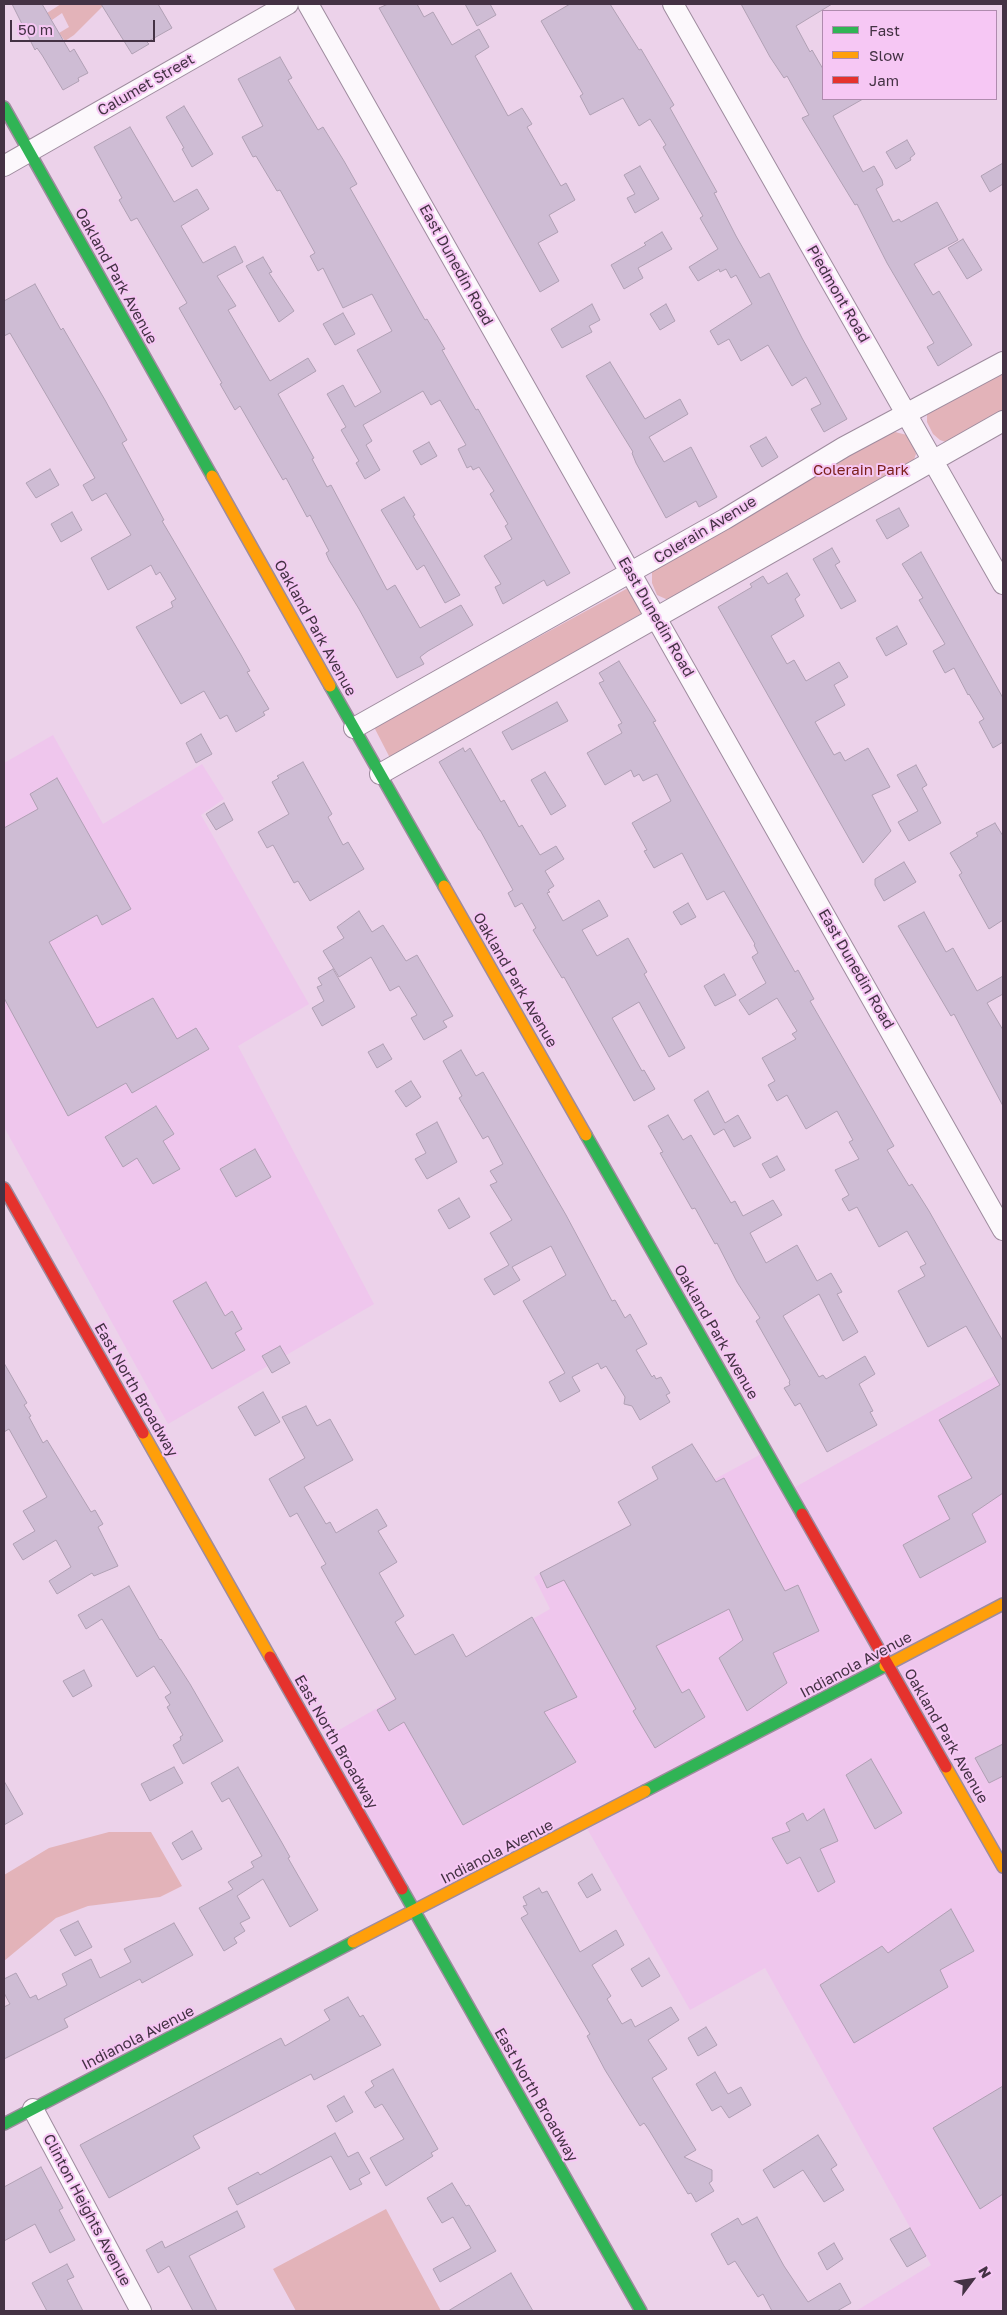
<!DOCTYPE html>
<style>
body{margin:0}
#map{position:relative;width:1007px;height:2315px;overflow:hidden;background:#ecd2ea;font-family:"Golos Text",sans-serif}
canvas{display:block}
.frame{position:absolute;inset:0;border:5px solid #443244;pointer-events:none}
.legend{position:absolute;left:822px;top:10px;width:175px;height:90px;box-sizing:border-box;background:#f6c7f4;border:1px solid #af8bae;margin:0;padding:6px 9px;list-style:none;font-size:15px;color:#443244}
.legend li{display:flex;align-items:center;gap:10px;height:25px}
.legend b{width:25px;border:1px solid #af8bae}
.north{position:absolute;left:947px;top:2255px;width:50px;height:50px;-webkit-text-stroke:4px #f6c7f4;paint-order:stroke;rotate:59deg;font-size:14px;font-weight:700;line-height:20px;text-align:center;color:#443244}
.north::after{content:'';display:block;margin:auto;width:18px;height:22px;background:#443244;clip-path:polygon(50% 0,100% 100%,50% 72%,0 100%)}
.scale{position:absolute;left:10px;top:20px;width:145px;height:22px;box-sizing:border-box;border:2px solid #443244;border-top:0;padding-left:6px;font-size:15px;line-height:18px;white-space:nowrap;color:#443244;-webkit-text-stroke:4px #f6c7f4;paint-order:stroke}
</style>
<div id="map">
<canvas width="1007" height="2315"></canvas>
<div class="frame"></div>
<ul class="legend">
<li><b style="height:6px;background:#30b455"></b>Fast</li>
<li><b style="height:6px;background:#ff9f0a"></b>Slow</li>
<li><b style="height:6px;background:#e5322d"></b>Jam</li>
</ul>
<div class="north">N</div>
<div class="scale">50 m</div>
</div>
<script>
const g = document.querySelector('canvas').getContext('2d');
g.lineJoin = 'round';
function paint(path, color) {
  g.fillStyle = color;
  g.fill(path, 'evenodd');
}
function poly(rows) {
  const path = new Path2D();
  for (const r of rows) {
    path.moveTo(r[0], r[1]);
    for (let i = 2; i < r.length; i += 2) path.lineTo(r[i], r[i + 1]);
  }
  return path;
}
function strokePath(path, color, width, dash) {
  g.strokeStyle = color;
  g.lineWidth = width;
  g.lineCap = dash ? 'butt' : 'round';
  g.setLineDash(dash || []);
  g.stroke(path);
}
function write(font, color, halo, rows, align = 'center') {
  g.font = font + ' "Golos Text",sans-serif';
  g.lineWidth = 4;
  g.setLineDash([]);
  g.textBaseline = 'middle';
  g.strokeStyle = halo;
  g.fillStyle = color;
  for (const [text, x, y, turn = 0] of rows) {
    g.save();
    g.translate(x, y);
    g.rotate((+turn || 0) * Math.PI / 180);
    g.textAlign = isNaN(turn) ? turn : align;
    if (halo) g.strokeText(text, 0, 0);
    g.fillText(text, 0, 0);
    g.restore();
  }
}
paint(poly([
 [53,735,103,824,202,764,224,799,201,815,309,1004,238,1046,374,1304,168,1424,4,1127,4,763],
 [1003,1371,1003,2311,856,2311,931,2265,765,1968,690,2010,585,1825,420,1909,325,1738,550,1609,534,1577,765,1452,790,1490]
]), '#efc6ed');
paint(poly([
 [61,4,105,4,74,35,65,41,59,33,69,27,62,13,52,20,47,13],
 [1003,367,1003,414,951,444,940,440,933,434,927,422,927,412],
 [895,432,907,435,913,443,916,454,912,465,679,598,666,599,657,595,652,583,652,571,881,436],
 [628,588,644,612,390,758,374,727],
 [109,1832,151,1832,182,1886,160,1897,88,1906,56,1918,4,1961,4,1875,49,1848],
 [386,2209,441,2311,296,2311,273,2269]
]), '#e3b3b9');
const building = poly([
 [12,4,42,4,70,52,74,49,88,73,78,78,79,81,63,90,42,55,37,48,35,50,12,4],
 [101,4,158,4,172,28,147,42,149,44,132,54,101,4],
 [388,4,417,4,424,17,433,12,452,45,479,29,489,47,475,56,508,116,522,108,532,124,527,127,561,186,566,183,575,200,549,215,558,232,538,243,559,281,540,292,379,8,388,4],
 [465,4,490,4,496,15,477,26,465,4],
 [570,4,610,4,639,50,641,49,674,105,670,108,717,192,714,193,736,236,760,278,769,273,802,338,847,419,824,432,811,409,821,404,806,377,792,386,768,345,741,361,729,339,718,345,710,331,752,304,736,275,731,278,726,269,720,272,719,269,698,281,689,267,718,249,700,218,703,216,663,147,666,145,650,119,639,126,623,98,590,115,580,96,583,94,541,21,570,4],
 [741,4,832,4,796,26,810,52,812,50,823,69,823,99,863,99,833,116,863,172,874,166,882,180,883,185,876,189,893,222,899,219,901,222,937,202,958,240,914,264,933,295,939,291,972,345,938,366,927,347,934,343,887,263,857,204,855,205,802,118,809,115,787,76,784,78,770,57,741,4],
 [280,57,292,78,288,80,318,130,323,127,344,161,357,184,350,188,425,320,427,319,445,349,442,350,476,410,478,409,570,573,547,586,544,580,503,604,495,587,501,584,484,556,512,539,505,526,508,524,490,494,494,491,479,467,473,470,471,466,467,468,458,449,466,445,440,400,431,405,423,391,363,425,372,441,366,445,380,470,365,479,356,463,359,461,341,430,346,427,327,394,343,385,355,407,381,392,357,350,392,331,372,294,343,308,323,268,318,271,310,256,315,253,280,190,277,191,256,156,253,157,242,137,263,126,238,79,280,57],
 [184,106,213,154,192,167,182,149,184,148,166,117,184,106],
 [130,127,174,202,197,189,209,209,181,226,203,263,235,246,243,262,217,276,236,306,228,310,270,381,308,358,316,371,278,394,314,458,312,459,327,487,331,485,387,590,395,585,420,628,461,605,473,625,428,651,420,657,424,664,397,678,359,609,329,560,326,553,329,551,310,515,307,517,286,478,283,480,240,406,235,410,220,384,222,383,179,308,187,303,137,218,131,221,119,200,122,198,94,147,130,127],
 [907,140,915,154,910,158,911,160,896,169,886,152,907,140],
 [1003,163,1003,184,990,192,981,176,1003,163],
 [640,166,659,199,635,213,627,198,635,194,624,175,640,166],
 [662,232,672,249,638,268,643,278,624,289,611,265,646,245,644,243,662,232],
 [963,239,982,270,967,279,948,248,963,239],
 [263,257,272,272,269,273,294,311,279,322,246,266,263,257],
 [35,284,61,330,63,328,105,400,127,440,122,443,164,520,162,521,241,655,250,671,247,672,269,709,263,712,265,715,236,732,227,715,220,719,204,691,181,704,136,627,173,607,171,602,176,599,160,572,156,575,151,565,108,590,91,558,131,535,106,493,92,501,83,485,95,478,10,333,4,336,4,301,35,284],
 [592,304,600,320,589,326,592,332,562,348,551,329,592,304],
 [666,304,675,321,660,330,650,314,666,304],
 [343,313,355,334,335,345,323,324,343,313],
 [610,362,645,419,680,399,688,414,649,437,664,462,691,447,717,497,699,507,696,501,666,518,636,463,632,453,633,452,586,376,610,362],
 [766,437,778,457,762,467,750,446,766,437],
 [429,442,437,456,421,465,413,451,429,442],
 [50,469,59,485,36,498,26,483,50,469],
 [404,497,415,515,413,516,460,595,445,603,424,565,417,570,381,510,404,497],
 [899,508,909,526,887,539,876,520,899,508],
 [72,512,82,530,61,542,51,524,72,512],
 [832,548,840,562,835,565,856,601,841,609,813,559,832,548],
 [921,552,1003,698,1003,742,993,748,979,722,984,719,969,694,968,695,954,668,945,673,933,651,945,644,919,600,923,598,902,564,921,552],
 [787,573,800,595,795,599,804,616,771,636,787,664,794,660,806,681,839,662,848,677,834,685,845,705,815,722,834,755,840,752,845,761,868,748,890,787,872,795,891,831,863,863,718,607,752,587,750,584,763,576,768,584,787,573],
 [897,626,907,644,886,656,876,638,897,626],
 [619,661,656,721,653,722,795,972,798,970,814,999,810,1001,894,1146,887,1150,909,1186,912,1184,929,1211,1003,1341,1003,1493,972,1514,986,1542,920,1578,903,1545,950,1519,938,1496,972,1478,939,1420,1000,1385,966,1326,928,1347,898,1291,925,1276,920,1267,926,1264,907,1231,879,1247,857,1207,849,1211,842,1199,849,1195,835,1170,859,1159,849,1142,853,1140,837,1111,806,1129,787,1095,777,1101,768,1085,775,1081,762,1058,796,1039,792,1034,797,1031,777,998,749,1015,739,1000,766,983,752,957,758,953,754,945,755,944,724,891,707,900,682,853,654,868,644,851,647,850,632,823,671,801,657,774,643,781,639,774,634,777,631,770,605,785,587,753,622,733,618,725,622,723,599,683,604,681,599,673,619,661],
 [557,702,568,721,512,750,502,732,557,702],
 [201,734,212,754,196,763,186,743,201,734],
 [463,748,465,752,470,748,501,802,504,800,519,827,522,825,540,855,556,846,564,859,545,871,554,886,548,890,550,892,547,893,563,921,599,900,608,916,582,930,597,956,628,938,647,972,644,974,685,1048,669,1057,639,1002,612,1018,642,1071,644,1070,655,1089,634,1101,564,977,562,978,533,930,536,928,522,903,515,907,508,893,513,890,480,830,479,830,439,762,463,748],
 [303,762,332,814,328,817,343,845,348,842,364,869,310,901,298,881,294,883,273,845,267,848,258,832,289,814,272,782,279,778,277,776,303,762],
 [916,765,927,785,922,788,941,823,909,841,898,822,918,811,897,775,916,765],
 [545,772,566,806,551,815,531,780,545,772],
 [57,778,131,909,102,925,97,915,49,942,97,1028,153,998,177,1039,196,1028,209,1049,132,1093,126,1083,68,1116,4,998,4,828,38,809,30,794,57,778],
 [224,803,233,820,216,830,206,814,224,803],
 [995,823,1003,836,1003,920,989,929,959,875,962,873,950,853,978,836,976,833,995,823],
 [904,862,916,882,884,901,875,885,875,879,904,862],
 [688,903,696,917,681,925,673,912,688,903],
 [359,911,372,932,383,925,406,961,417,955,453,1016,443,1021,447,1027,424,1040,411,1018,417,1015,399,986,390,991,371,957,339,977,323,951,344,938,337,927,359,911],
 [924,912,946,952,953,948,977,991,1003,976,1003,994,987,1003,1003,1030,1003,1106,954,1014,951,1016,898,926,924,912],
 [333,969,355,1007,322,1026,312,1008,324,1001,317,987,322,985,318,978,333,969],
 [724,974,736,995,715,1006,704,986,724,974],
 [383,1044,392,1059,377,1068,368,1052,383,1044],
 [461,1050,476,1076,483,1072,566,1215,612,1301,615,1300,625,1318,630,1314,647,1344,636,1350,652,1377,654,1375,656,1379,661,1377,670,1393,666,1395,670,1402,640,1420,632,1406,624,1404,625,1397,606,1366,601,1369,598,1363,572,1377,580,1391,560,1402,549,1382,565,1373,523,1301,566,1275,551,1246,512,1267,520,1280,494,1295,484,1279,509,1265,490,1233,512,1220,490,1185,497,1182,490,1171,503,1164,488,1136,483,1139,459,1098,462,1096,443,1061,461,1050],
 [411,1081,421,1097,406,1107,395,1091,411,1081],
 [708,1091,725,1123,738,1115,751,1138,734,1147,724,1129,714,1135,694,1100,708,1091],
 [156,1106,174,1134,163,1141,180,1169,153,1184,137,1158,123,1167,105,1137,156,1106],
 [668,1115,683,1140,691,1135,731,1203,735,1201,743,1216,773,1200,782,1215,750,1233,766,1263,797,1245,817,1281,831,1273,842,1292,837,1294,858,1332,843,1341,819,1294,783,1316,819,1377,823,1375,826,1379,865,1356,875,1374,859,1384,873,1411,870,1412,877,1425,827,1452,800,1403,795,1406,784,1388,790,1385,789,1382,790,1381,756,1321,760,1318,737,1282,717,1243,715,1244,695,1208,692,1209,660,1153,663,1152,648,1126,668,1115],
 [437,1122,457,1162,427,1179,415,1159,426,1153,416,1134,437,1122],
 [255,1149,271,1177,236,1197,220,1169,255,1149],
 [777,1156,785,1170,770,1178,762,1164,777,1156],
 [459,1198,470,1217,449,1229,438,1210,459,1198],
 [206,1282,225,1316,232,1311,242,1329,235,1333,245,1350,212,1369,173,1301,206,1282],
 [280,1346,290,1363,272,1373,262,1356,280,1346],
 [4,1363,27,1403,24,1405,31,1416,29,1417,43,1443,47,1440,91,1512,95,1510,103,1524,98,1527,118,1566,94,1576,92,1573,57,1594,49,1581,71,1567,56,1540,23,1560,13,1544,35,1531,23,1511,47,1497,9,1429,4,1432,4,1363],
 [263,1392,280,1422,255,1436,238,1407,263,1392],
 [306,1406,317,1426,330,1419,353,1460,304,1487,326,1524,330,1522,336,1533,377,1509,387,1526,378,1531,397,1562,379,1573,404,1616,395,1622,415,1655,453,1634,466,1657,532,1617,577,1697,544,1712,576,1762,463,1825,404,1722,389,1731,377,1710,396,1699,321,1567,326,1564,297,1513,290,1517,269,1479,305,1458,282,1417,306,1406],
 [692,1444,716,1482,724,1478,785,1591,798,1585,819,1631,773,1653,787,1683,747,1711,719,1658,743,1640,729,1609,656,1646,682,1693,689,1689,705,1717,655,1748,633,1711,636,1709,564,1580,547,1588,540,1573,631,1525,618,1502,658,1479,652,1467,692,1444],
 [129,1586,160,1640,161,1639,190,1684,223,1741,183,1764,173,1745,181,1740,180,1737,183,1735,167,1707,170,1705,165,1697,171,1693,154,1666,137,1677,102,1619,86,1629,78,1615,129,1586],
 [84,1670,92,1686,73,1697,63,1681,84,1670],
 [1003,1744,1003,1776,989,1783,975,1758,1003,1744],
 [871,1759,902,1813,875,1829,846,1775,871,1759],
 [174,1767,183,1783,150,1801,141,1784,174,1767],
 [238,1767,281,1841,290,1857,288,1858,318,1910,290,1927,263,1879,237,1896,250,1918,240,1923,245,1931,234,1938,237,1943,224,1951,199,1908,233,1889,228,1882,254,1867,251,1862,262,1856,229,1798,222,1802,211,1783,238,1767],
 [4,1781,23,1814,4,1825,4,1781],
 [824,1809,838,1841,820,1849,835,1882,818,1892,800,1857,787,1864,772,1838,790,1831,786,1823,803,1813,807,1821,824,1809],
 [192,1831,202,1849,182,1860,172,1843,192,1831],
 [592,1874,601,1890,587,1898,578,1883,592,1874],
 [539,1888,542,1893,547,1891,580,1952,616,1930,624,1945,592,1965,611,1996,607,1999,622,2024,631,2019,635,2027,671,2007,679,2020,648,2040,667,2069,652,2078,696,2150,684,2157,712,2170,712,2181,709,2183,714,2191,696,2202,691,2193,688,2194,649,2130,644,2123,640,2126,605,2070,587,2036,590,2034,521,1918,528,1914,523,1906,527,1905,523,1897,539,1888],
 [951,1909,974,1951,940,1970,948,1987,854,2043,820,1985,882,1946,888,1953,951,1909],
 [78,1921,92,1947,75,1956,60,1930,78,1921],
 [174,1923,193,1955,142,1983,140,1979,64,2019,68,2027,4,2059,4,2007,10,2004,4,1993,4,1979,16,1973,30,1998,36,1995,38,2000,67,1985,62,1974,91,1959,100,1978,131,1962,124,1949,174,1923],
 [649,1958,660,1976,642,1987,631,1969,649,1958],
 [348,1997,360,2017,363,2015,381,2045,314,2080,311,2074,193,2136,200,2148,109,2198,80,2145,281,2038,285,2046,330,2020,324,2010,348,1997],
 [706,2027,717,2045,698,2056,688,2038,706,2027],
 [393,2069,438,2149,431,2153,433,2156,386,2186,370,2158,404,2139,382,2104,375,2108,365,2092,374,2086,371,2081,393,2069],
 [715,2072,728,2094,741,2087,751,2105,729,2118,721,2106,712,2111,696,2084,715,2072],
 [1003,2086,1003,2194,980,2209,933,2128,1003,2086],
 [344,2096,353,2112,336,2122,327,2106,344,2096],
 [335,2133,348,2157,358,2152,370,2173,359,2179,362,2184,350,2190,331,2156,237,2205,228,2188,258,2172,260,2175,335,2133],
 [818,2135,837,2165,831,2169,844,2190,824,2202,803,2170,774,2188,763,2170,818,2135],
 [41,2167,63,2208,59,2210,75,2240,50,2253,35,2224,4,2241,4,2187,41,2167],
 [452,2183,466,2206,469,2205,496,2251,440,2282,433,2269,471,2248,453,2217,442,2223,427,2198,452,2183],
 [237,2211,245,2227,189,2256,217,2311,193,2311,169,2266,158,2273,146,2250,162,2241,165,2248,237,2211],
 [757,2217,784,2266,808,2302,840,2283,851,2303,837,2311,772,2311,763,2294,758,2297,735,2261,728,2265,711,2234,738,2218,742,2225,757,2217],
 [910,2228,926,2256,907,2267,890,2239,910,2228],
 [834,2243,843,2259,827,2270,818,2253,834,2243],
 [67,2264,74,2277,67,2280,83,2311,47,2311,32,2283,67,2264],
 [511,2273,533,2311,448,2311,511,2273]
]);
paint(building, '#cebcd4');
strokePath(building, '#b0a0b4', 1);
const street = poly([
 [308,4,1003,1230],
 [673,4,1003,584],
 [4,166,288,4],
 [354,728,725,519,844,447,1003,362],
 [380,774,1003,421],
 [33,2109,141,2311]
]);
const fast = poly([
 [4,107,212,476],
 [330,686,444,886],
 [586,1135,802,1514],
 [645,1791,885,1666],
 [402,1889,641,2311],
 [4,2124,353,1942]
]);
const slow = poly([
 [212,476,330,686],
 [444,886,586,1135],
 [143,1433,270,1657],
 [885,1666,1003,1604],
 [946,1767,1003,1867],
 [353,1942,645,1791]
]);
const jam = poly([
 [4,1188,143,1433],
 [802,1514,946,1767],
 [270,1657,402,1889]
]);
strokePath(street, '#9e8b9e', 22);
strokePath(fast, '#9e8b9e', 14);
strokePath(slow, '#9e8b9e', 14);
strokePath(jam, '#9e8b9e', 14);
strokePath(street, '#fcf8fc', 20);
strokePath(fast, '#30b455', 11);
strokePath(slow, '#ff9f0a', 11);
strokePath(jam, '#e5322d', 11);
write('15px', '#443244', '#f6c7f4', [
 ["Calumet Street",146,85,-30],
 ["East Dunedin Road",456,265,61],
 ["Oakland Park Avenue",116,276,61],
 ["Piedmont Road",838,294,60],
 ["Colerain Avenue",705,530,-31],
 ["East Dunedin Road",656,617,60],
 ["Oakland Park Avenue",315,628,61],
 ["East Dunedin Road",856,969,60],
 ["Oakland Park Avenue",515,980,60],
 ["Oakland Park Avenue",716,1332,60],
 ["East North Broadway",136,1390,60],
 ["Indianola Avenue",856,1665,-28],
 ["Oakland Park Avenue",946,1736,60],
 ["East North Broadway",336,1742,60],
 ["Indianola Avenue",497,1852,-27],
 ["Indianola Avenue",138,2038,-27],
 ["East North Broadway",536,2095,60],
 ["Clinton Heights Avenue",87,2210,62]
]);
write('15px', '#7c201c', '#f6c7f4', [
 ["Colerain Park",861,470]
]);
</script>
